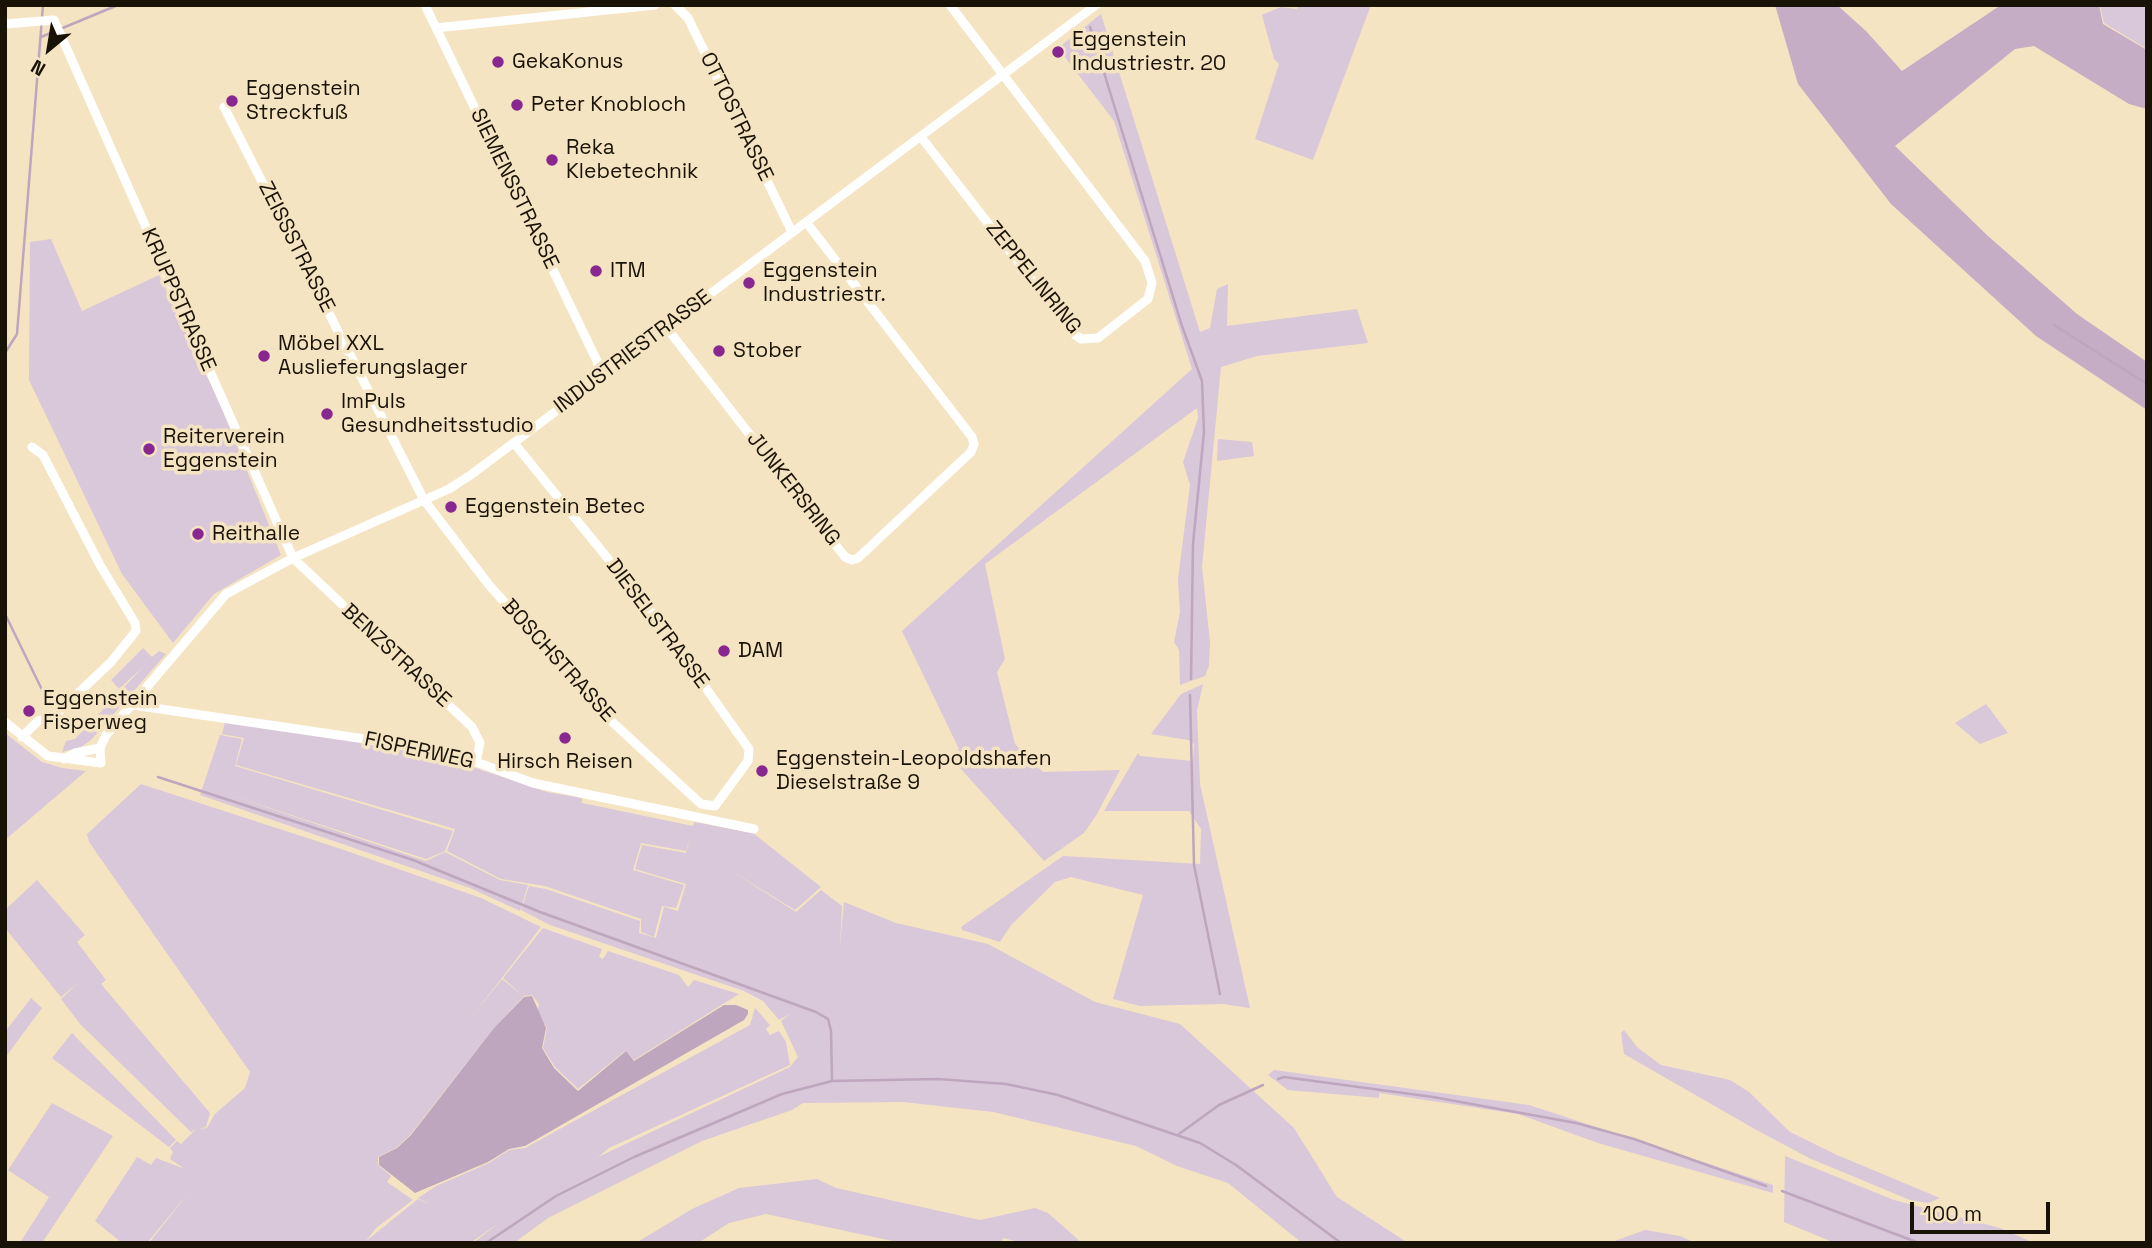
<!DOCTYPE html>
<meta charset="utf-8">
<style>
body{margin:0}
#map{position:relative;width:2152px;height:1248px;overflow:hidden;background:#f5e4c2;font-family:"Space Grotesk",sans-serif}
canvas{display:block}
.frame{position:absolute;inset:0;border:7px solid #191307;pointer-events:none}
.north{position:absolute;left:14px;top:14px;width:70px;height:70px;-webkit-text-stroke:5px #f5e4c2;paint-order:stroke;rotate:210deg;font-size:19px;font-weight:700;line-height:28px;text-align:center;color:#191307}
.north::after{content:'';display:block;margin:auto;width:24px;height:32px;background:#191307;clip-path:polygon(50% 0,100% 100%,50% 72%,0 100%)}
.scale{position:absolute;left:1910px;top:1202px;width:140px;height:32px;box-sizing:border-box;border:4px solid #191307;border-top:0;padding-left:9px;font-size:21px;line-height:24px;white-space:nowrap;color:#191307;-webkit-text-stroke:5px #f5e4c2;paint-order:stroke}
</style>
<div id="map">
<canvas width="2152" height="1248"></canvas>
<div class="frame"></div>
<div class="north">N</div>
<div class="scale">100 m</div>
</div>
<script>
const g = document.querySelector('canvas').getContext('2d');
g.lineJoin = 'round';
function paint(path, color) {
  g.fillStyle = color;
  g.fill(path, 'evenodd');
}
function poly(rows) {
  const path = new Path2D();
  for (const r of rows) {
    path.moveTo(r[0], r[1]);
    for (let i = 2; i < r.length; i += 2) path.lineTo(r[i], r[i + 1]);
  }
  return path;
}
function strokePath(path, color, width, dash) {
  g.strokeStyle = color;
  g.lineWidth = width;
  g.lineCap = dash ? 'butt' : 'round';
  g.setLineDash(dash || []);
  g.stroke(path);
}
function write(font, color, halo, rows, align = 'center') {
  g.font = font + ' "Space Grotesk",sans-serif';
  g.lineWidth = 7;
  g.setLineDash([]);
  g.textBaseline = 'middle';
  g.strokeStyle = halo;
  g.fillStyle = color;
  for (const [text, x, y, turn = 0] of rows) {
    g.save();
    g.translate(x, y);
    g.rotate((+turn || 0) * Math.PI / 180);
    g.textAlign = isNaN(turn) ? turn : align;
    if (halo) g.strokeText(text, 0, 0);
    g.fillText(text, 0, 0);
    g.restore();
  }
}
paint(poly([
 [1298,5,1371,5,1313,160,1255,139,1279,64,1274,59,1262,15,1281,7,1297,9],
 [2147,5,2147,49,2104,23,2100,6],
 [1101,14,1200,332,1210,328,1217,289,1228,284,1227,326,1357,309,1368,343,1257,356,1221,367,1202,567,1210,642,1209,666,1205,676,1180,685,1179,650,1174,642,1180,612,1178,579,1190,485,1183,462,1198,418,1197,408,985,564,1005,659,997,672,1015,744,1043,772,1120,770,1097,814,1084,833,1044,861,951,758,959,749,902,631,1192,369,1114,121,1058,48],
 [51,239,82,311,159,275,220,404,281,555,214,594,173,643,122,574,29,380,30,242],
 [1218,439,1252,442,1254,456,1217,461],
 [143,648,152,657,159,651,166,654,91,740,81,747,62,752,66,741,75,739,143,667,119,689,111,680],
 [1203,684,1197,711,1200,784,1250,1008,1223,1004,1140,1006,1113,999,1143,895,1071,877,1055,882,1011,925,1000,942,962,930,961,927,1063,856,1200,864,1201,829,1189,811,1104,811,1138,753,1140,756,1193,761,1194,744,1188,740,1151,734,1181,694],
 [1986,704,2008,733,1980,744,1955,723],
 [225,722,400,748,455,761,547,792,582,798,582,803,693,826,694,822,753,833,821,887,795,910,725,867,796,912,821,890,842,906,840,947,844,902,896,923,988,944,1095,1002,1180,1024,1294,1128,1337,1197,1408,1243,1302,1243,1228,1183,1177,1166,1136,1146,993,1112,903,1102,803,1103,792,1110,702,1141,548,1218,514,1243,473,1243,499,1223,470,1243,149,1243,190,1191,147,1243,122,1243,95,1221,108,1201,137,1157,151,1165,156,1158,185,1169,170,1159,173,1152,170,1148,177,1141,181,1144,196,1129,191,1132,80,1024,61,999,78,983,61,997,5,928,5,910,37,880,85,935,77,942,106,980,101,984,210,1113,206,1127,199,1129,207,1128,215,1114,245,1088,250,1072,89,842,87,834,141,784,344,850,481,898,541,927,470,1019,502,979,523,996,503,978,543,928,602,949,599,957,603,959,608,951,679,975,688,987,694,980,739,994,634,1060,625,1051,578,1089,555,1067,543,1048,547,1028,537,1012,539,1004,532,995,524,996,494,1028,410,1135,396,1148,378,1157,378,1165,391,1176,387,1182,413,1200,376,1228,366,1241,418,1199,431,1205,418,1198,436,1186,489,1163,509,1150,525,1148,750,1025,755,1008,770,1025,766,1029,770,1035,779,1031,786,1042,790,1065,609,1148,598,1157,790,1067,798,1057,781,1021,790,1014,779,1020,763,1001,744,991,550,925,521,910,529,886,546,889,640,921,639,933,656,938,664,907,678,911,686,884,635,869,642,845,686,853,691,835,686,851,641,843,633,870,684,885,676,908,662,906,654,937,641,932,641,919,545,886,501,879,447,851,455,829,236,765,244,738,222,734],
 [5,733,42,762,62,768,86,771,5,840],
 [220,735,242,739,235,766,453,831,445,851,426,859,221,792,426,861,445,852,500,880,528,885,520,911,470,888,200,795],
 [31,998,42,1008,5,1058,5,1032],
 [1624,1030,1637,1047,1661,1065,1730,1080,1749,1092,1790,1132,1837,1155,1940,1198,1928,1203,1910,1200,1809,1158,1753,1128,1624,1054,1621,1033],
 [72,1033,176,1140,169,1147,52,1058],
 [1274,1070,1529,1105,1773,1185,1773,1193,1598,1143,1518,1114,1379,1093,1379,1098,1288,1090,1268,1075],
 [52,1103,113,1136,42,1243,20,1243,49,1197,8,1170],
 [1785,1156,1894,1200,2000,1228,2034,1243,1835,1243,1784,1222],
 [817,1179,836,1188,980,1220,1035,1208,1048,1213,1082,1243,1023,1243,1003,1238,1001,1243,902,1243,766,1214,729,1223,698,1243,636,1243,692,1209,739,1188],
 [1645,1230,1680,1236,1695,1243,1609,1243]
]), '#d9c7da');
paint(poly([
 [1775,5,1837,5,1866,31,1902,71,2001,5,2099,5,2103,24,2147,50,2147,109,2129,104,2034,46,2015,49,1895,146,1988,236,2077,314,2147,362,2147,410,2036,336,1891,204,1798,84]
]), '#c5adc6');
paint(poly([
 [532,996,546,1028,542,1048,554,1068,578,1091,626,1051,634,1061,724,1005,736,1005,748,1010,748,1014,744,1020,525,1146,509,1149,488,1162,415,1193,379,1165,379,1157,397,1148,411,1135,494,1028,524,997]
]), '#bda6be');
strokePath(poly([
 [1090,27,1182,326,1202,381,1204,432,1193,544,1191,679],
 [41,37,118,5],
 [2054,325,2147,384],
 [5,353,17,334,43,5],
 [5,614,47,700],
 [1190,695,1194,865,1220,994],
 [158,777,413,860,540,912,816,1012,828,1019,831,1031,832,1080],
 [1278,1079,1284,1077,1433,1097,1576,1123,1634,1139,1766,1186],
 [1179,1134,1219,1105,1263,1085],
 [1782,1191,1919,1243],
 [486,1243,556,1196,634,1157,782,1094,832,1081,938,1079,1006,1084,1058,1095,1200,1143,1236,1165,1341,1243]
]), '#bda6be', 2.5);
strokePath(poly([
 [425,5,597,361,599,373],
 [675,5,688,18,792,232],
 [5,24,54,20,293,558,472,727,480,743,476,762],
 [436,28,655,5],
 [224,107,424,500,489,585,608,718,701,804,715,806,748,761,749,749,657,619,514,443],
 [921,137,1074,334,1081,339,1098,338,1148,299,1152,283,1145,261,950,5],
 [666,327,845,557,852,560,858,558,971,452,974,444,972,437,806,222],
 [133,705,399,744,476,762,533,783,754,829],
 [5,722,48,756,101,763,100,748,106,735,226,594,293,558,449,489,472,474,591,385,599,373,666,327,1096,5],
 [22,737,38,721,54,716,111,662,136,631,135,623,100,565,43,455,32,447],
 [64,759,75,753,100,748]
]), '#fff', 9);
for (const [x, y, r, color] of [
 [1058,52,7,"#882790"],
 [498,62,7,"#882790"],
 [232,101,7,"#882790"],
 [517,105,7,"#882790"],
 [552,160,7,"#882790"],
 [596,271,7,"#882790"],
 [749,283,7,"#882790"],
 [719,351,7,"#882790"],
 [264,356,7,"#882790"],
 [327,414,7,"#882790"],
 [149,449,7,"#882790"],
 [451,507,7,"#882790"],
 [198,534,7,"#882790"],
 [724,651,7,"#882790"],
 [29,711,7,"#882790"],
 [565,738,7,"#882790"],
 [762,771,7,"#882790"]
]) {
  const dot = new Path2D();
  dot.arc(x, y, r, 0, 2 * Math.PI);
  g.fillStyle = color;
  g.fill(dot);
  strokePath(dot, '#f5e4c2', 2.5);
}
write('21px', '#191307', '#f5e4c2', [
 ["Eggenstein",1072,40],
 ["Industriestr. 20",1072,64],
 ["GekaKonus",512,62],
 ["Eggenstein",246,89],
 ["Streckfuß",246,113],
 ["Peter Knobloch",531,105],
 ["Reka",566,148],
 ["Klebetechnik",566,172],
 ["ITM",610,271],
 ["Eggenstein",763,271],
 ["Industriestr.",763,295],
 ["Möbel XXL",278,344],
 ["Auslieferungslager",278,368],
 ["Stober",733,351],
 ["ImPuls",341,402],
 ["Gesundheitsstudio",341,426],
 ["Reiterverein",163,437],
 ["Eggenstein",163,461],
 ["Eggenstein Betec",465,507],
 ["Reithalle",212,534],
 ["DAM",738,651],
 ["Eggenstein",43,699],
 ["Fisperweg",43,723],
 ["Eggenstein-Leopoldshafen",776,759],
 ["Dieselstraße 9",776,783],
 ["Hirsch Reisen",565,762,"center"]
], 'left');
write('21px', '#191307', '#f5e4c2', [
 ["OTTOSTRASSE",736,117,64],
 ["SIEMENSSTRASSE",514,189,64],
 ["ZEISSSTRASSE",296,247,63],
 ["ZEPPELINRING",1033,278,51],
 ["KRUPPSTRASSE",178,300,66],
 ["INDUSTRIESTRASSE",633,352,-37],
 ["JUNKERSRING",793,489,52],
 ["DIESELSTRASSE",657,624,53],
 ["BENZSTRASSE",396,656,43],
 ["BOSCHSTRASSE",558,661,48],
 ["FISPERWEG",419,751,12]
]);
</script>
